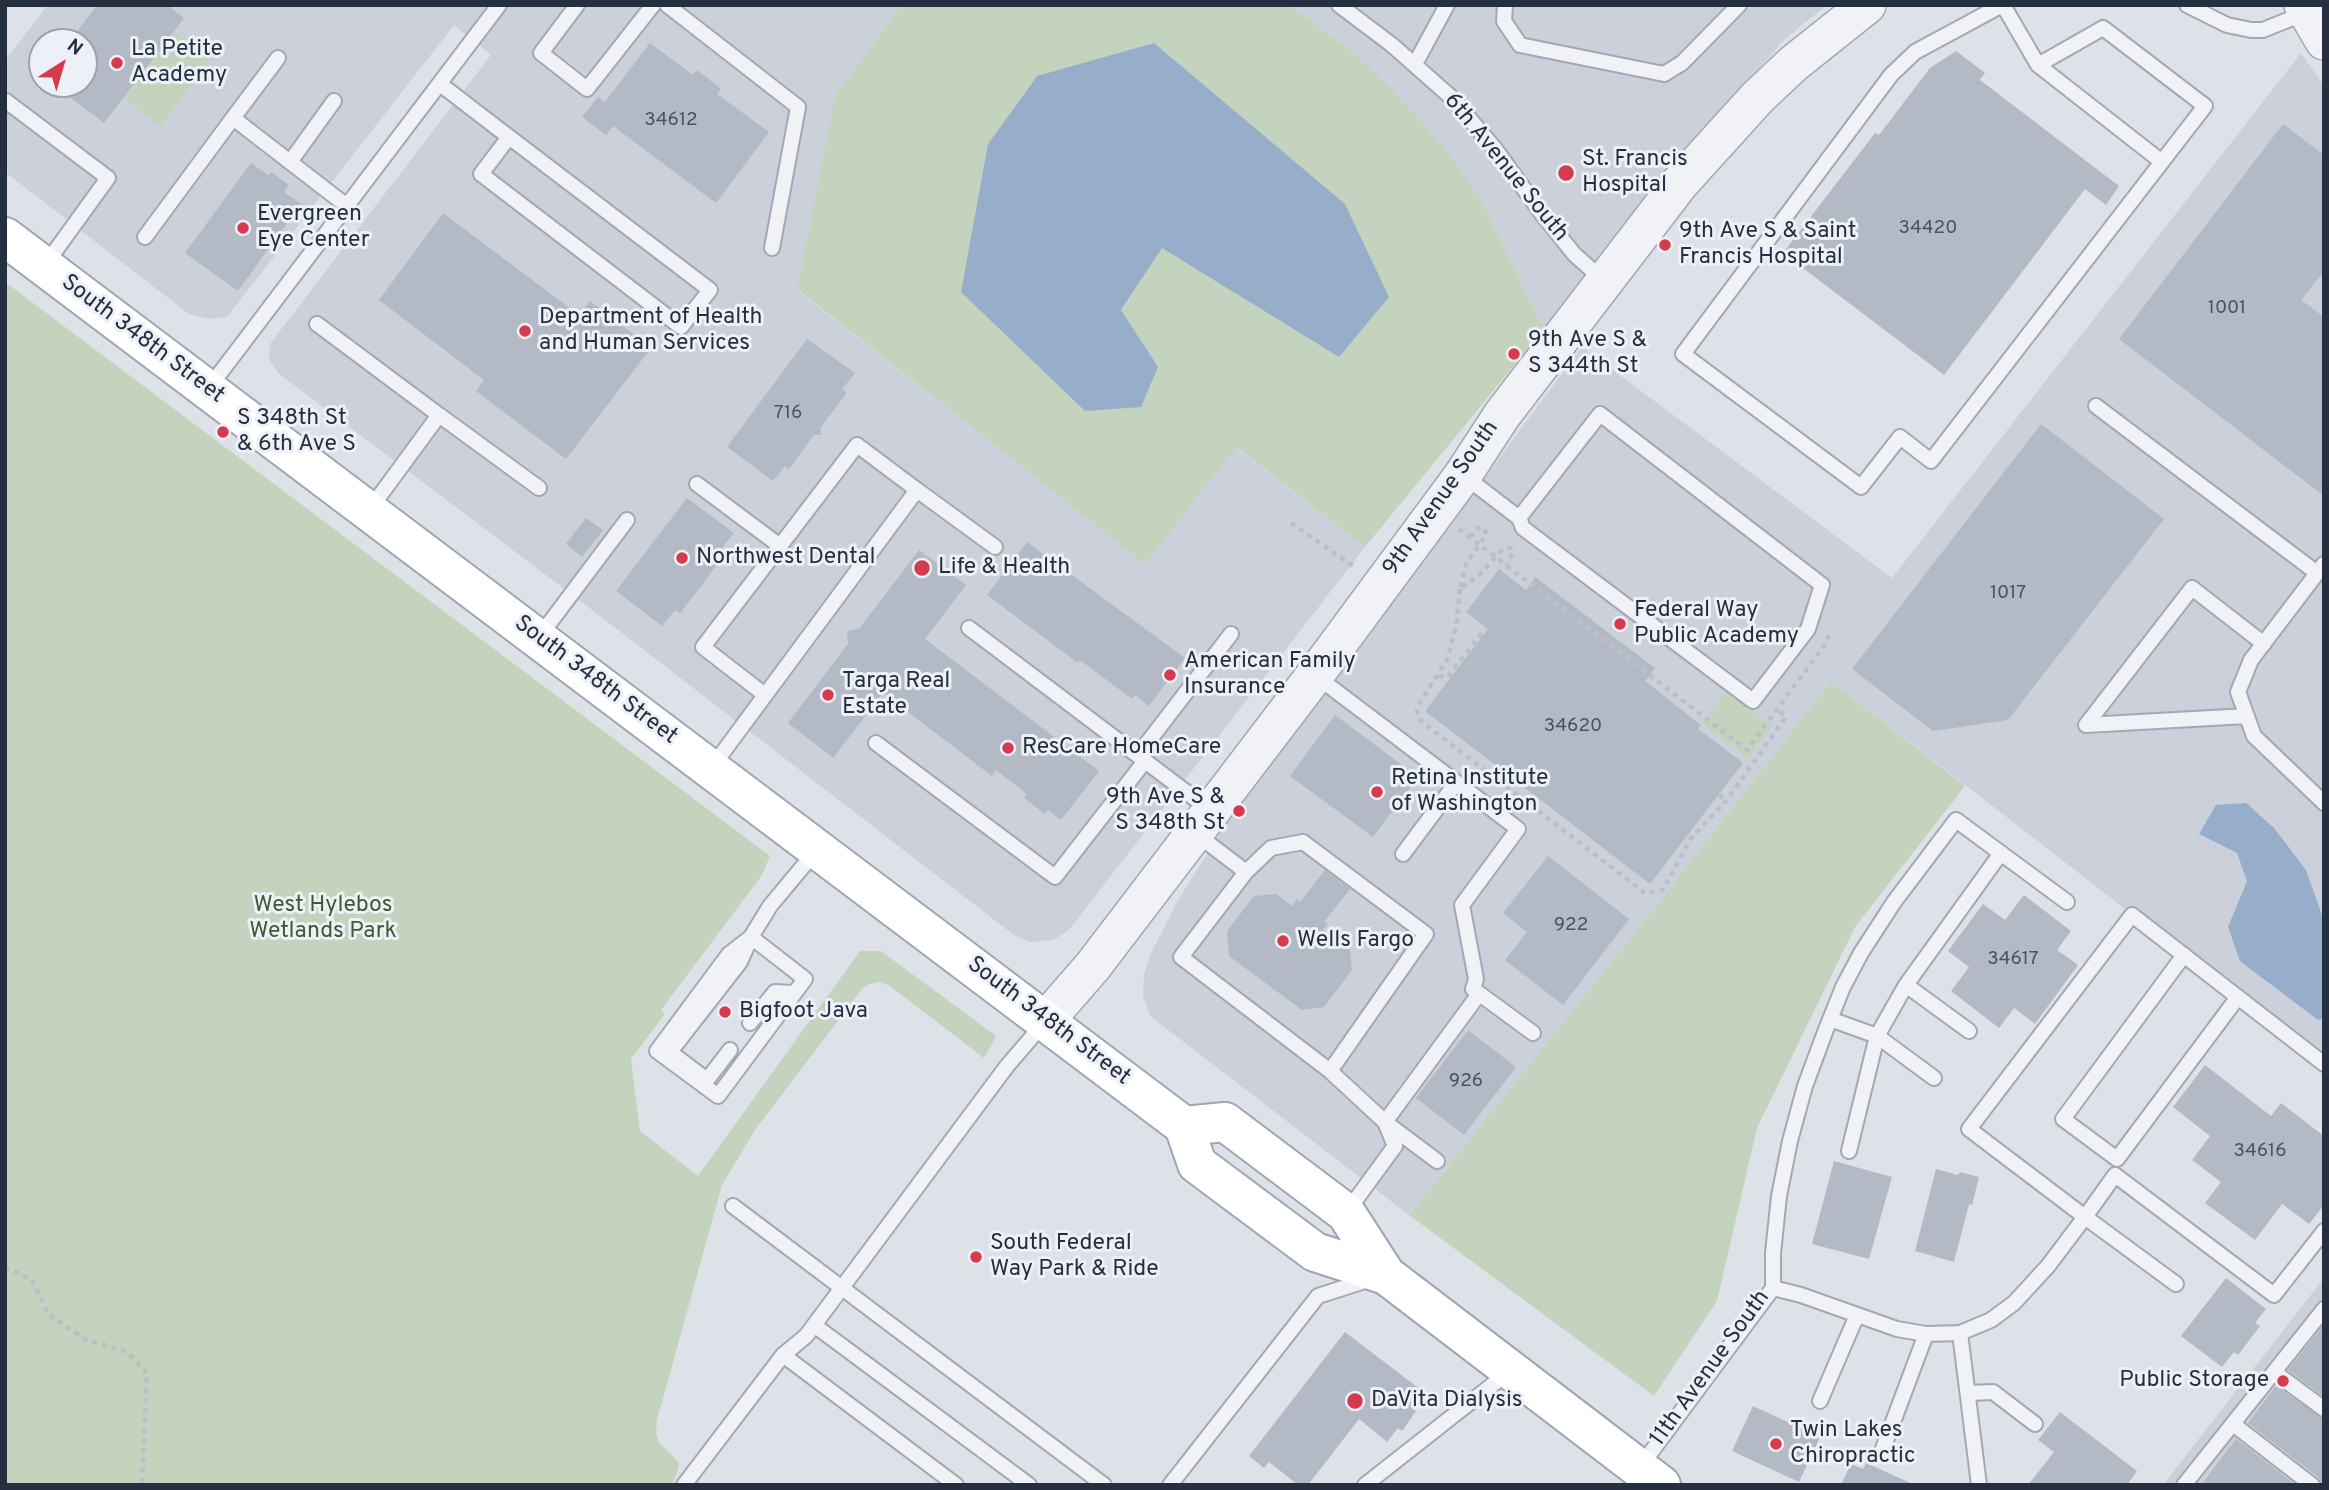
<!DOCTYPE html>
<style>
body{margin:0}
#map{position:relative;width:2329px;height:1490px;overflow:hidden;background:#dee1e8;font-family:Overpass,sans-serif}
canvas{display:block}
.frame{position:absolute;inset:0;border:7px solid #262f40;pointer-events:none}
.north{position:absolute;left:28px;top:28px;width:70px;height:70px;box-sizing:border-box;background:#edf0f6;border:2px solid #9da3ad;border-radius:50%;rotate:37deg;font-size:19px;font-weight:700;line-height:28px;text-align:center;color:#262f40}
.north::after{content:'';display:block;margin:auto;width:24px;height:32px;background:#d53b4d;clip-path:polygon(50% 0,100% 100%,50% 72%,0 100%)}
</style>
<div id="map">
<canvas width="2329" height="1490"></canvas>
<div class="frame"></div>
<div class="north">N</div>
</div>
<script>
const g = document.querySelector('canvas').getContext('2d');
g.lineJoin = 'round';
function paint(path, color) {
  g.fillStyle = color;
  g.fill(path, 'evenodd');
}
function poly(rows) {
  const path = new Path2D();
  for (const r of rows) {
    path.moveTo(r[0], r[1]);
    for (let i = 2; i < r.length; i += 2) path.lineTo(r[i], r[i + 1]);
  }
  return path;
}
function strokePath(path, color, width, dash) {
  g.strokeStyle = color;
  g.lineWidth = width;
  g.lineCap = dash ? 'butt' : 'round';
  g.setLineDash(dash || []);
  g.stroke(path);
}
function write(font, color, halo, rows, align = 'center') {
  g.font = font + ' Overpass,sans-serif';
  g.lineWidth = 6;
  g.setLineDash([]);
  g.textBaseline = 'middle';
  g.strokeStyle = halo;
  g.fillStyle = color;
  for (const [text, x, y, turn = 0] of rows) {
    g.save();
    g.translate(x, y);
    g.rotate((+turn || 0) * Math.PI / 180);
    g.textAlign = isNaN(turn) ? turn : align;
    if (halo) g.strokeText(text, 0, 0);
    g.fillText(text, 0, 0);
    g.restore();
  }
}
paint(poly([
 [48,5,902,5,835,95,797,290,1145,563,1235,447,1365,547,1069,930,1053,940,1029,942,1014,935,583,603,278,373,269,359,270,344,491,55,454,25,227,317,209,319,189,314,5,172,5,60],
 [42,42,84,42,84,84,42,84],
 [1290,5,1827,5,1786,38,1696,140,1544,329,1480,197,1447,150,1391,87,1353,52],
 [2301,53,2324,86,2324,1063,1831,681,1652,911,1409,1215,1150,1016,1143,996,1144,975,1150,955,1177,902,1225,825,1582,347,1892,578],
 [2324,1278,2324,1485,2163,1485]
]), '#cbd0da');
paint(poly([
 [902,5,1290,5,1353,52,1391,87,1447,150,1480,197,1544,329,1365,547,1236,447,1145,564,797,289,835,95],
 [1154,43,1339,357,1162,247,1121,311,988,144,1036,77],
 [174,31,211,58,160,126,123,98],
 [5,282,770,856,762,875,661,1010,665,1014,631,1059,640,1131,698,1176,860,951,881,951,996,1036,984,1058,890,986,880,982,870,984,863,988,843,1014,755,1130,722,1185,657,1420,656,1433,659,1443,679,1462,678,1469,672,1485,5,1485],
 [1831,681,1965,786,1855,927,1757,1128,1717,1301,1654,1396,1409,1215,1652,911],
 [1727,690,1773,726,1748,758,1702,723]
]), '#c3d3be');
paint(poly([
 [1154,43,1345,204,1389,297,1339,357,1162,248,1121,310,1158,367,1141,407,1085,411,961,292,988,144,1037,76],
 [2246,803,2274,828,2306,870,2324,921,2324,1018,2318,1020,2240,961,2228,927,2247,881,2237,853,2199,834,2216,805]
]), '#96aeca');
paint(poly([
 [97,5,167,5,184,18,104,123,52,84,84,84,84,42,69,42],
 [650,43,693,75,697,70,721,89,717,94,769,132,716,203,613,126,606,135,582,117,598,97,605,102],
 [1956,51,1985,73,1980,80,2119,186,2106,205,2085,189,1944,375,1783,253,1875,133,1879,135,1930,68],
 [2283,124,2324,155,2324,271,2301,300,2324,317,2324,496,2119,339],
 [251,163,268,175,271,172,289,185,284,192,301,204,238,291,185,253],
 [443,213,579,315,590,301,651,348,566,459,476,391,484,380,379,300],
 [807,339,855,373,842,389,847,393,820,428,821,435,814,435,789,469,785,466,773,481,727,447],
 [2041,424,2164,519,2008,720,1933,731,1852,669],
 [687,498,734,533,720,550,725,553,705,581,680,613,675,610,662,626,616,591],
 [586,518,603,530,582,557,566,544],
 [1027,542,1185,658,1149,706,1135,695,1132,699,1080,660,1078,663,987,595],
 [919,550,966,585,925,639,1099,771,1061,820,1048,810,1045,814,1024,798,1027,794,996,770,992,776,883,693,833,758,788,723,848,644,847,631,859,629],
 [1499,569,1526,590,1535,577,1655,668,1645,681,1701,725,1698,729,1743,763,1650,884,1425,711,1488,629,1466,612],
 [1335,715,1418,777,1373,837,1290,776],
 [1548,856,1629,919,1563,1005,1505,960,1527,932,1503,913],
 [1325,870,1350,889,1324,922,1328,924,1323,930,1350,950,1352,970,1324,1007,1302,1010,1229,956,1227,931,1254,896,1276,894,1292,906,1297,899,1300,902],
 [2024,895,2071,931,2057,950,2078,965,2035,1024,2014,1008,1999,1028,1951,991,1969,967,1948,951,1983,904,2005,920],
 [1468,1030,1516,1067,1464,1135,1416,1098],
 [2205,1065,2271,1116,2281,1103,2324,1136,2324,1205,2309,1224,2282,1204,2255,1240,2205,1203,2221,1182,2192,1160,2210,1136,2173,1107],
 [1834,1161,1892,1177,1869,1259,1812,1244],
 [1936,1169,1958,1175,1960,1172,1979,1177,1972,1205,1969,1204,1954,1262,1915,1251],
 [2226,1278,2266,1309,2255,1323,2260,1326,2238,1355,2234,1352,2222,1367,2181,1336],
 [2324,1325,2324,1397,2288,1370],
 [1345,1332,1425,1393,1413,1409,1416,1411,1402,1431,1398,1428,1387,1442,1359,1419,1308,1485,1298,1485,1269,1462,1264,1468,1249,1456],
 [2276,1386,2324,1419,2324,1485,2321,1485,2318,1477,2248,1423],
 [1753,1406,1820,1437,1799,1482,1732,1451],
 [2060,1412,2137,1471,2127,1485,2028,1485,2054,1452,2038,1440],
 [2236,1439,2296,1485,2201,1485],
 [1866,1463,1915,1485,1841,1485,1851,1464,1863,1469]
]), '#b4bac5');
const service = poly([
 [577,5,541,53,587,89,653,5],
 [667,5,798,107,772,248],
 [1339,5,1392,45,1452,98,1496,150,1542,214,1574,254,1603,280],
 [1505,5,1504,21,1520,45,1664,74,1682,63,1739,5],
 [2002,5,1915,52,1891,75,1683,354,1861,487,1900,437,1931,461,2205,106,2103,28,2038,65],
 [2003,5,2038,65,2162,162],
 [2187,5,2227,25,2251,30,2263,30,2305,13],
 [1415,64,1447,5],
 [440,84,509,137,710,290,681,327,481,174,509,137],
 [6,101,108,178,45,265],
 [233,118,278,58],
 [290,162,334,101],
 [145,237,233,118,347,206],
 [317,324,439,415],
 [208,389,499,5],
 [2096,406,2317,573],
 [1463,475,1519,518,1523,528,1753,701,1808,629,1822,585,1600,414,1519,518],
 [697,484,780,546],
 [370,509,439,415,539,488],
 [2324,564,2251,660,2238,692,2254,736,2324,803],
 [969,628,1210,810],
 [539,637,627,520],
 [1316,676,1518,829,1462,905,1476,979,1473,989,1533,1033],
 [765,695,703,647,857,445,917,490],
 [2247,716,2086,725,2192,588,2264,644],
 [876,743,1055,877,1145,761],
 [1138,755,1231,634],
 [712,767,917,490,995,547],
 [1195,833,1246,872],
 [1403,854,1456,783],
 [751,937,805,979,718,1096,657,1051,729,954,751,937],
 [2184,955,2063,1119,2117,1159,2238,997],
 [1906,985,1877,1036,1934,1078],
 [1830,1019,1877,1036,1849,1151],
 [750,1023,775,992,793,993],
 [1969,1031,1906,985,2001,853],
 [730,1050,707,1080,670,1052,740,962,751,937,770,906,815,852],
 [2324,1064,2132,915,1969,1129,2085,1217,2115,1175,2274,1295,2324,1231],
 [1330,1071,1426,934,1303,842,1271,848,1246,872,1181,957,1330,1071,1385,1122,1395,1146,1346,1213],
 [1437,1161,1385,1122,1479,994],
 [733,1206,1104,1485],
 [1773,1288,1801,1295,1897,1329,1926,1334,1960,1333,1991,1320,2014,1303,2048,1266,2085,1217,2176,1284],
 [814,1325,1029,1485],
 [1960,1333,1979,1485],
 [783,1355,956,1485],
 [2274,1372,2324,1409],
 [1968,1393,1993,1392,2035,1424],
 [1820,1401,1857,1315],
 [2233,1424,2312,1485],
 [1881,1454,1926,1334],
 [1640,1467,1773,1288,1773,1253,1779,1196,1790,1141,1805,1086,1825,1032,1843,987,1861,953,1894,902,1956,820,2067,902],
 [684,1485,783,1355,806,1336,1007,1066,1044,1023],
 [1170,1485,1318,1296,1371,1279],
 [1365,1485,1510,1371],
 [2184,1485,2324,1309]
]);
const tertiary = poly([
 [2303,5,2324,41],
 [1046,1020,1093,966,1315,675,1463,475,1502,415,1680,183,1757,98,1793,64,1867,5]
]);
const primary = poly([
 [5,237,1184,1126,1197,1164,1315,1252,1386,1275,1661,1485],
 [1184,1126,1225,1122,1346,1213,1386,1275]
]);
strokePath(service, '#a3a8b2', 18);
strokePath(tertiary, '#a3a8b2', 40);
strokePath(primary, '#9ca5b4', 42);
strokePath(poly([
 [1291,523,1356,568],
 [1459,529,1747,750,1826,643,1829,635],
 [1470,537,1478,528,1485,528,1486,535,1466,564,1460,589,1479,575,1503,549,1511,548,1512,554,1507,566],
 [1460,589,1456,628,1447,660,1419,704,1417,712,1421,721,1645,893,1663,890,1691,838,1726,801,1786,717,1777,709],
 [1439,676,1447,678,1484,630],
 [1719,795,1726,801],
 [5,1267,32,1280,48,1314,85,1339,127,1352,147,1373,142,1485]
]), '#bbbfc7', 4.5, [5, 5]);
strokePath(service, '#f0f2f6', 14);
strokePath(tertiary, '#f0f2f6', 37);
strokePath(primary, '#fff', 38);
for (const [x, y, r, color] of [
 [117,63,7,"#d53b4d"],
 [1566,173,9,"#d53b4d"],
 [243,228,7,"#d53b4d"],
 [1665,245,7,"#d53b4d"],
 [525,331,7,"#d53b4d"],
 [1514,354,7,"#d53b4d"],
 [223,432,7,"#d53b4d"],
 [682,558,7,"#d53b4d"],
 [922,568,9,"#d53b4d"],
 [1620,624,7,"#d53b4d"],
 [1170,675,7,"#d53b4d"],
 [828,695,7,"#d53b4d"],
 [1008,748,7,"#d53b4d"],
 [1377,792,7,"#d53b4d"],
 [1239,811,7,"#d53b4d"],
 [1283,941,7,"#d53b4d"],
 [725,1012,7,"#d53b4d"],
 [976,1257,7,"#d53b4d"],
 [2283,1381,7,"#d53b4d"],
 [1355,1401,9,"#d53b4d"],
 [1776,1444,7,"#d53b4d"]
]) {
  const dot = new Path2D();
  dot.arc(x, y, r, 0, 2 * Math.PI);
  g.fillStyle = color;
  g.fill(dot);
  strokePath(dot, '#edf0f6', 2.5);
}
write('19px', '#4a5261', null, [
 ["34612",671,121],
 ["34420",1928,229],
 ["1001",2227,309],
 ["716",788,414],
 ["1017",2008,594],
 ["34620",1573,727],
 ["922",1571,926],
 ["34617",2013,960],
 ["926",1466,1082],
 ["34616",2260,1152]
]);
write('23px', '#262f40', '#edf0f6', [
 ["La Petite",131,50],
 ["Academy",131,76],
 ["St. Francis",1582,160],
 ["Hospital",1582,186],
 ["Evergreen",257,215],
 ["Eye Center",257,241],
 ["9th Ave S & Saint",1679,232],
 ["Francis Hospital",1679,258],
 ["Department of Health",539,318],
 ["and Human Services",539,344],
 ["9th Ave S &",1528,341],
 ["S 344th St",1528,367],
 ["S 348th St",237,419],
 ["& 6th Ave S",237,445],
 ["Northwest Dental",696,558],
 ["Life & Health",938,568],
 ["Federal Way",1634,611],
 ["Public Academy",1634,637],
 ["American Family",1184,662],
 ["Insurance",1184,688],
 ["Targa Real",842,682],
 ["Estate",842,708],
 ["ResCare HomeCare",1022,748],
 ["Retina Institute",1391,779],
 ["of Washington",1391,805],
 ["9th Ave S &",1225,798,"right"],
 ["S 348th St",1225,824,"right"],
 ["Wells Fargo",1297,941],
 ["Bigfoot Java",739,1012],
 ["South Federal",990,1244],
 ["Way Park & Ride",990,1270],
 ["Public Storage",2269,1381,"right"],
 ["DaVita Dialysis",1371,1401],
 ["Twin Lakes",1790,1431],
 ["Chiropractic",1790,1457]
], 'left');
write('23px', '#262f40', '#edf0f6', [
 ["6th Avenue South",1505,168,51],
 ["South 348th Street",142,340,37],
 ["9th Avenue South",1442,499,-55],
 ["South 348th Street",595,681,37],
 ["South 348th Street",1048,1022,37],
 ["11th Avenue South",1711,1369,-54]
]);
write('23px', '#395c33', '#edf0f6', [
 ["West Hylebos",323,906],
 ["Wetlands Park",323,932]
]);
</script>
